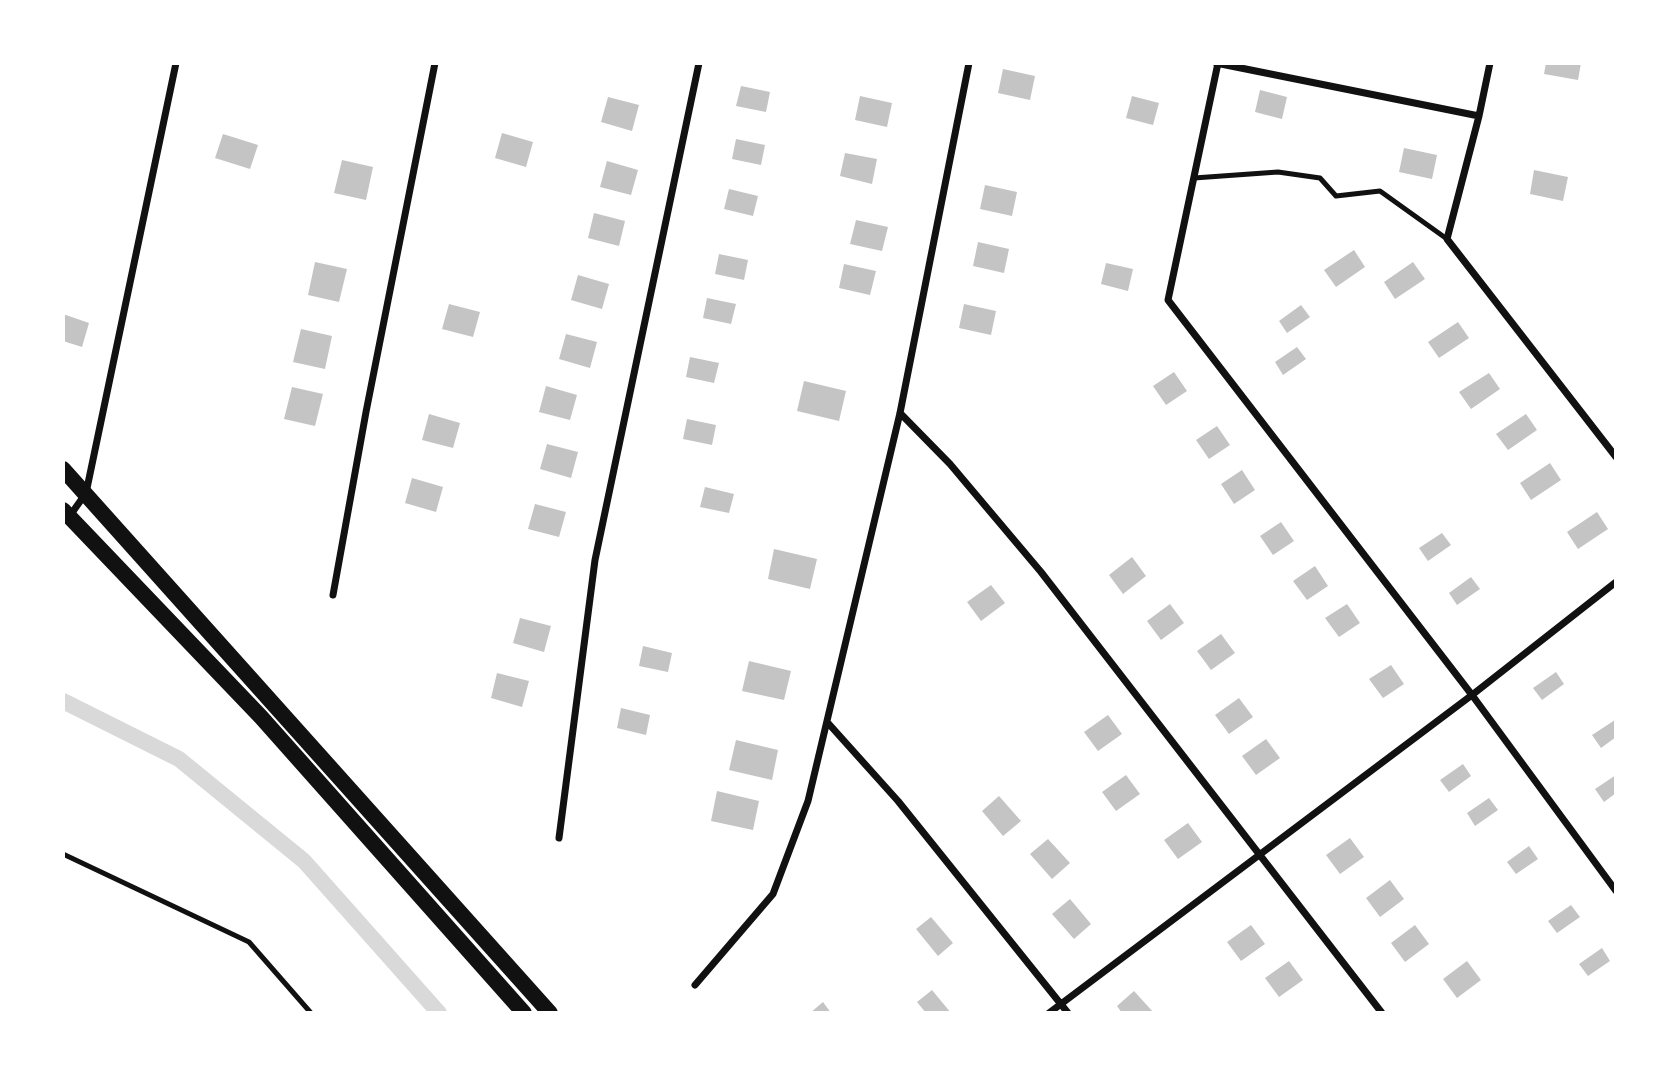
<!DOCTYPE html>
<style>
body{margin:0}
#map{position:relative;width:1679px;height:1076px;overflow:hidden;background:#fff;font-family:Rubik,sans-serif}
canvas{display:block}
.frame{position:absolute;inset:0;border:65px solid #fff;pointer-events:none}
</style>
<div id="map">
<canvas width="1679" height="1076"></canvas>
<div class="frame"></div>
</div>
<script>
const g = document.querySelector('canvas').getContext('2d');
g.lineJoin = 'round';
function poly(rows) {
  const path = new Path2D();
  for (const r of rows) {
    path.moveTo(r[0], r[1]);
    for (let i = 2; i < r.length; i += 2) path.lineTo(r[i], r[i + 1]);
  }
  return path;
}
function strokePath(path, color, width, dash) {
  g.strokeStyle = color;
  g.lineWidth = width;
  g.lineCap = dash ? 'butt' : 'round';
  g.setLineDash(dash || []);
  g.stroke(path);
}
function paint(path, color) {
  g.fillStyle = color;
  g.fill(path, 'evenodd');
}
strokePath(poly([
 [63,701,179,759,304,861,439,1013]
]), '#d9d9d9', 16);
paint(poly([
 [1546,63,1581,63,1578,80,1544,74],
 [1003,69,1035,76,1030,100,998,93],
 [741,86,770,92,766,112,736,106],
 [1260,90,1287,97,1282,119,1255,112],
 [860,96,892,103,887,127,855,120],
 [1132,96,1159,103,1153,125,1126,118],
 [608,97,639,105,632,131,601,122],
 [502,133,533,142,526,167,495,158],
 [223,134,258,145,250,169,215,158],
 [736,139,765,145,761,165,732,159],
 [1404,148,1437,155,1432,179,1399,172],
 [845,153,877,159,872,184,840,176],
 [342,160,373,167,366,200,334,193],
 [607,161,638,170,631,195,600,187],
 [1534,170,1568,177,1563,201,1530,194],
 [985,185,1017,192,1012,216,980,209],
 [729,189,758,196,753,216,724,209],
 [594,213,625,221,619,246,588,238],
 [856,220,888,227,882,251,850,244],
 [978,242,1009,249,1004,273,973,266],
 [1354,250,1365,267,1336,287,1324,270],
 [719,254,748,260,744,280,715,274],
 [315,262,347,269,339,302,308,295],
 [1413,262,1425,279,1395,299,1384,282],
 [1106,263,1133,269,1128,291,1101,284],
 [844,264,876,271,870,295,839,288],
 [578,275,609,284,602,309,571,300],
 [707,298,736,304,731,324,703,318],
 [449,304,480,312,473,337,442,329],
 [964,304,996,311,991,335,959,328],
 [1301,305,1310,317,1287,333,1279,321],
 [63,314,89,323,82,347,63,341],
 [1458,322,1469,338,1439,358,1428,342],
 [301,329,332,336,325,369,293,362],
 [566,334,597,342,590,368,559,359],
 [1297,347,1306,359,1283,375,1275,362],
 [690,357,719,363,714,383,686,377],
 [1174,372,1187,391,1166,405,1153,386],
 [1489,373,1500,389,1471,409,1459,392],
 [804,381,846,391,839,421,797,411],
 [546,386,577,395,570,420,539,412],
 [292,387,323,394,315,426,284,419],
 [429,414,460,423,453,448,422,440],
 [1526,414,1537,430,1508,450,1496,434],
 [687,419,716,425,712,445,683,439],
 [1217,426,1230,445,1209,459,1196,440],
 [547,444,578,452,571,478,540,469],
 [1550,463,1561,480,1531,500,1520,483],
 [1242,470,1255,490,1234,504,1221,484],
 [412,478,443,487,436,512,405,503],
 [705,487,734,494,729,513,700,507],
 [535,504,566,512,559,537,528,529],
 [1597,512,1608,529,1578,549,1567,532],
 [1281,522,1294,541,1273,555,1260,536],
 [1442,533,1451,545,1428,561,1419,548],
 [774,549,817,559,810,589,768,579],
 [1132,557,1146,576,1123,594,1109,575],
 [1315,566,1328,586,1307,600,1293,581],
 [1471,577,1480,589,1457,605,1449,593],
 [991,585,1005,603,981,621,967,602],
 [1170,604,1184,623,1161,640,1147,621],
 [1347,604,1360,623,1339,637,1325,618],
 [520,618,551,626,544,652,513,643],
 [1221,634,1235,653,1211,670,1197,651],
 [643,646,672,653,668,672,639,666],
 [749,661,791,671,784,700,742,691],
 [1391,665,1404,684,1383,698,1369,679],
 [1556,672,1564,684,1542,700,1533,688],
 [497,673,529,681,522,707,491,698],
 [1239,698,1253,717,1229,734,1215,715],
 [621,708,650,715,646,735,617,728],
 [1108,715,1122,734,1098,751,1084,732],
 [1615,720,1616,737,1601,748,1592,735],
 [1266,739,1280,758,1256,775,1242,756],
 [736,740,778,750,772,780,729,770],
 [1463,764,1471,776,1449,792,1440,780],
 [1126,775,1140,794,1116,811,1102,792],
 [1616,775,1616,793,1604,802,1595,789],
 [717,791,759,801,753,830,711,821],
 [999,796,1021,821,1003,836,982,811],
 [1489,798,1498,810,1475,826,1467,813],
 [1188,823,1202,842,1178,859,1164,840],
 [1350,838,1364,857,1340,874,1326,855],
 [1048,839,1070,863,1052,879,1030,854],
 [1529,846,1538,859,1516,874,1507,862],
 [1390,880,1404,899,1380,917,1366,898],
 [1070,899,1091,924,1074,939,1052,914],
 [1571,905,1580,917,1557,933,1548,921],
 [931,917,953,943,938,956,916,929],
 [1251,925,1265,944,1241,961,1227,942],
 [1415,925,1429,944,1405,962,1391,943],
 [1602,948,1610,961,1588,976,1579,964],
 [1289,961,1303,980,1279,997,1265,978],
 [1467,961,1481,980,1457,998,1443,979],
 [932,990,951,1013,926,1013,917,1002],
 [1134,991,1154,1013,1122,1013,1117,1006],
 [823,1002,831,1013,810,1013]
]), '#c4c4c4');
strokePath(poly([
 [1194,178,1278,172,1320,178,1336,196,1380,191,1447,239],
 [63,854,249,942,311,1013]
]), '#111', 5);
strokePath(poly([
 [1216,63,1479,116],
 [1218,63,1168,300,1472,695,1616,891],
 [1490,63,1479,116,1447,239,1616,457],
 [900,413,950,464,1041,572,1382,1013],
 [69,517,86,493,176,63],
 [333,595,366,412,435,63],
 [828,723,898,801,1068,1013],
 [559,838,595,560,699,63],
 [695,985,773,894,808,801,900,413,969,63],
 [1049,1013,1472,695,1616,582]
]), '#111', 7);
strokePath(poly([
 [63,469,550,1013],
 [63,510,261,717,524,1013]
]), '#111', 16);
</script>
